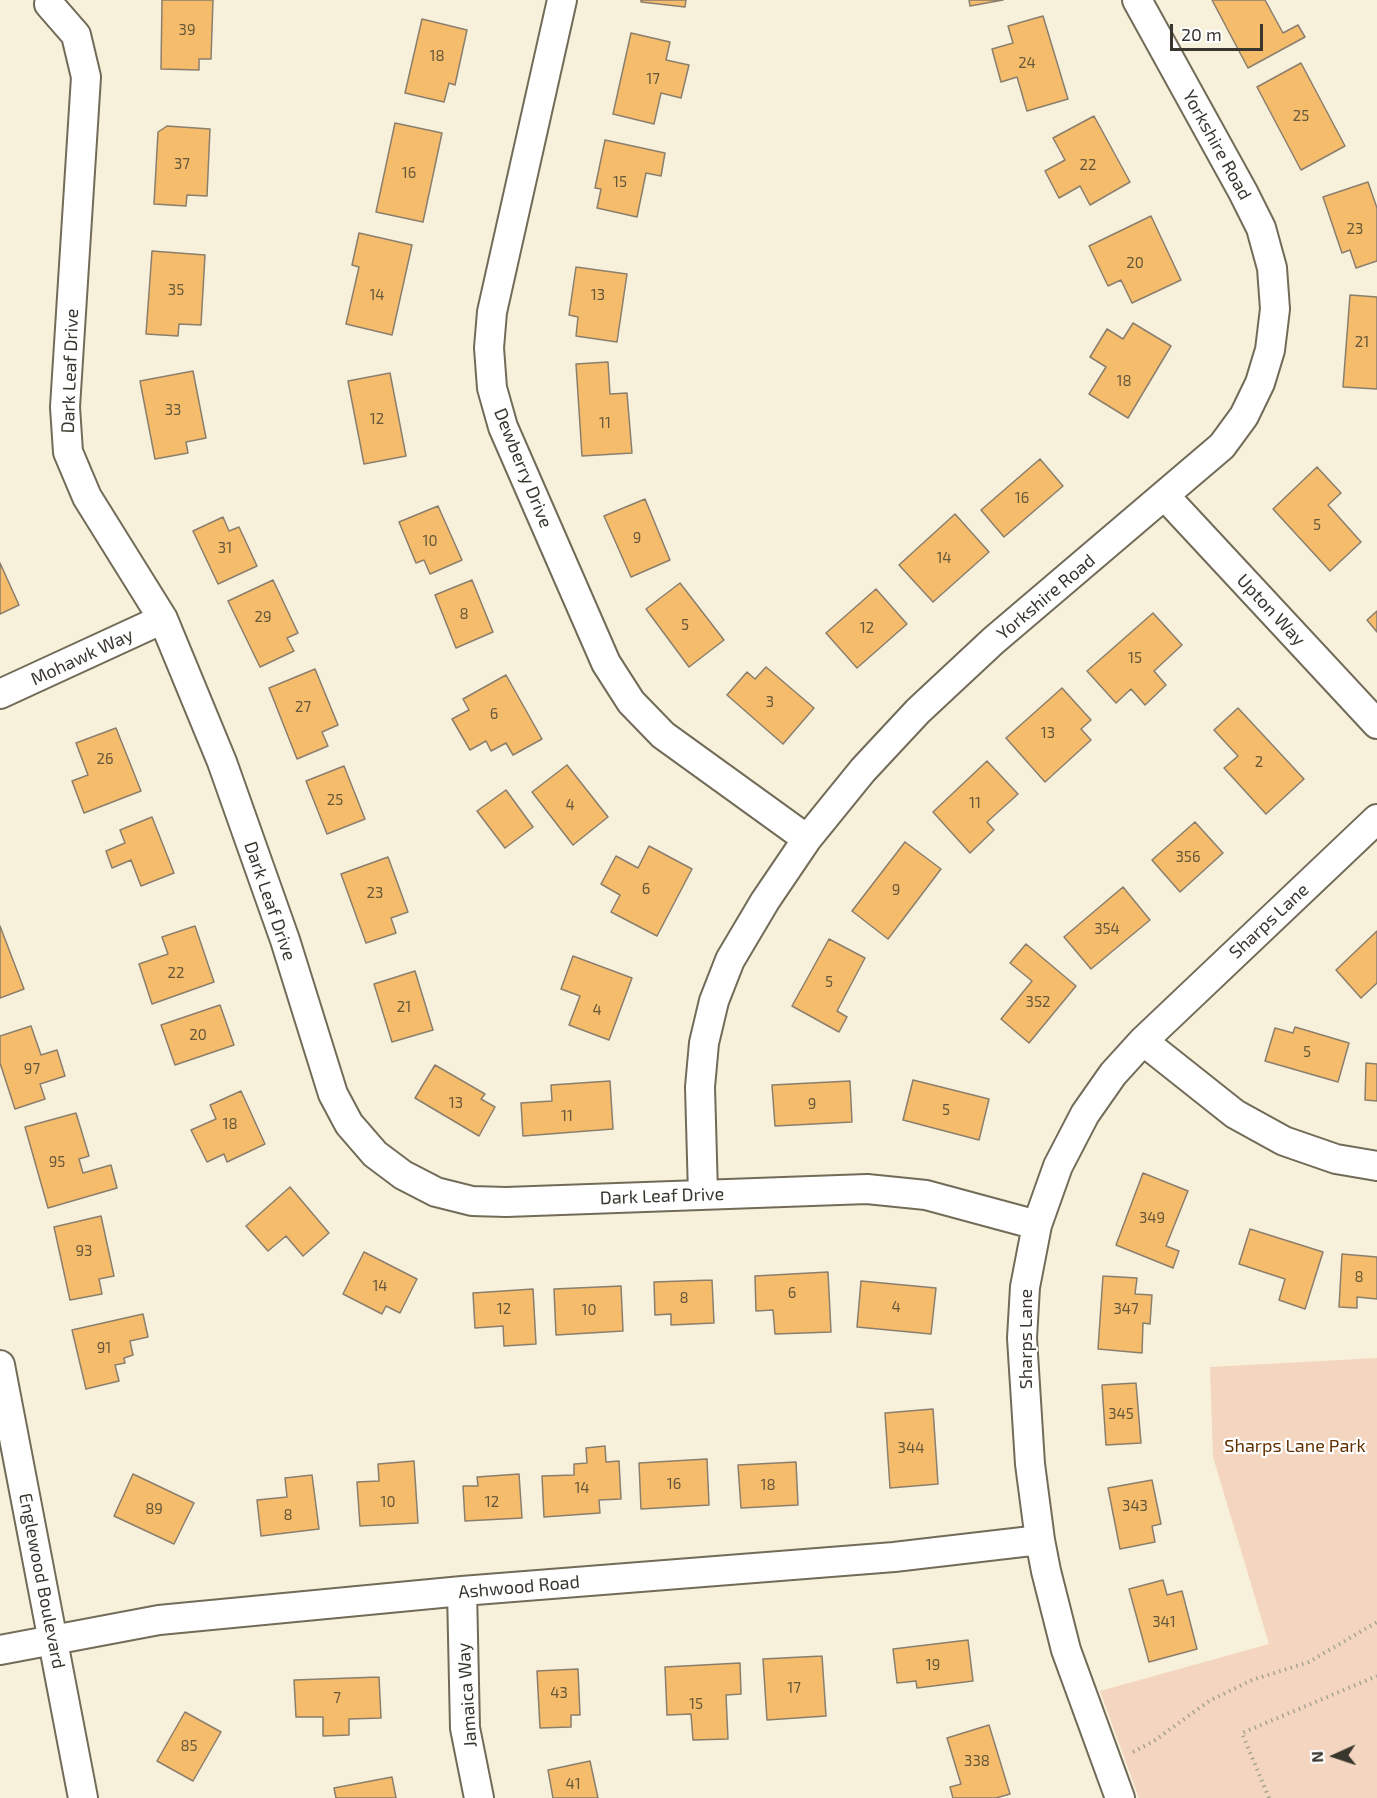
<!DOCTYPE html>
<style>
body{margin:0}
#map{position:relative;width:1377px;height:1798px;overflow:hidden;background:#f7f1db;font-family:"Exo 2",sans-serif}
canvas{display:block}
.north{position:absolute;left:1305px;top:1726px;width:60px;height:60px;-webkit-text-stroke:4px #fff;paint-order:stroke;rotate:267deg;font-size:16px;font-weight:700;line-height:24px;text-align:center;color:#38362d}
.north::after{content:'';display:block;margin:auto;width:21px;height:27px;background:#38362d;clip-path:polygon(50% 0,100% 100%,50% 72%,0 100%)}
.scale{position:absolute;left:1170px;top:24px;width:93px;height:27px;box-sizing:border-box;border:3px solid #38362d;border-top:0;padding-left:8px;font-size:18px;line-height:21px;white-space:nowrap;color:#38362d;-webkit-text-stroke:4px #fff;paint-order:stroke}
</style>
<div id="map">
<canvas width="1377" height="1798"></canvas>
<div class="north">N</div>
<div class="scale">20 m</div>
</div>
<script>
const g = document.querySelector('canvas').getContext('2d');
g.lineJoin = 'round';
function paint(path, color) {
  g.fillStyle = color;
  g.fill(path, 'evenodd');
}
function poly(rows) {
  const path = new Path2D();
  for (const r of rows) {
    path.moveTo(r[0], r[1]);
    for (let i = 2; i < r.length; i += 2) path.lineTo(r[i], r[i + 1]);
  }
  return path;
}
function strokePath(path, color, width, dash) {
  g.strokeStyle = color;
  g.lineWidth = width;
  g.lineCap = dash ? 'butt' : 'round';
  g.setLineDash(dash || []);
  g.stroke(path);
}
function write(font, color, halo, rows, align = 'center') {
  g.font = font + ' "Exo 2",sans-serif';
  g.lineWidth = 4.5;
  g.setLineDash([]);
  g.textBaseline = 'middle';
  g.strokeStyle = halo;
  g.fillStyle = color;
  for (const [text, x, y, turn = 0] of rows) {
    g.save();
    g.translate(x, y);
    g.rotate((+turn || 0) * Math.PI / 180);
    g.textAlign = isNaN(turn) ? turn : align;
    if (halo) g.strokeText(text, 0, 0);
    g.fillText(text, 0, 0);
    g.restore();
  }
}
paint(poly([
 [1377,1358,1377,1798,1139,1798,1100,1691,1269,1644,1213,1457,1210,1367]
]), '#f4d5bf');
const building = poly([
 [162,0,213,0,211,59,199,59,199,70,161,69,162,0],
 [641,0,686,0,685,7,641,2,641,0],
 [969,0,1003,0,970,6,969,0],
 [1212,0,1265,0,1283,33,1298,25,1305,37,1248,68,1212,0],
 [1043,16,1068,99,1027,111,1017,77,1001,82,992,49,1013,43,1008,26,1043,16],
 [422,19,467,30,455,85,449,83,444,102,405,93,422,19],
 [631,33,670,42,666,60,689,65,681,98,661,93,654,124,613,114,631,33],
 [1301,63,1345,146,1301,170,1257,87,1301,63],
 [1094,116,1130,182,1090,205,1080,186,1059,198,1045,171,1065,160,1053,138,1094,116],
 [395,123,442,133,423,222,376,212,395,123],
 [167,126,210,129,207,196,187,195,186,206,154,204,158,132,167,126],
 [605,140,665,153,661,176,646,173,637,217,597,208,601,189,595,188,605,140],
 [1368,182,1377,208,1377,261,1356,268,1350,250,1342,253,1323,197,1368,182],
 [1151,216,1181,280,1132,303,1121,280,1108,286,1089,246,1151,216],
 [359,233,412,245,392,335,346,324,359,267,352,265,359,233],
 [152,251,205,255,201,325,179,324,178,336,146,334,152,251],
 [576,267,627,274,617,342,576,336,578,317,569,315,576,267],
 [1350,295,1377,297,1377,389,1343,387,1350,295],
 [1133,323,1171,346,1128,418,1089,394,1106,367,1090,357,1107,329,1123,339,1133,323],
 [608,362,610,394,627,393,632,453,582,456,576,364,608,362],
 [193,371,206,438,186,442,188,453,155,459,140,381,193,371],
 [390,373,406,456,364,464,348,381,390,373],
 [1040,459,1063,486,1004,537,981,510,1040,459],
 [1317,467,1341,493,1328,505,1361,542,1330,571,1273,509,1317,467],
 [645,499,670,560,631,577,604,516,645,499],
 [438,506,462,560,430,574,424,560,416,563,399,522,438,506],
 [955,514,989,552,933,602,899,565,955,514],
 [223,517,229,531,239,527,257,566,218,584,193,531,223,517],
 [0,563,19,605,0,614,0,563],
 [273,580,298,633,287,638,294,651,260,667,228,601,273,580],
 [472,580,493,632,456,648,435,595,472,580],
 [680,583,724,640,689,667,646,609,680,583],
 [876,589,907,624,857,668,826,633,876,589],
 [1377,611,1377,632,1367,620,1377,611],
 [1153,613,1182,645,1154,671,1166,685,1145,705,1131,689,1116,703,1087,671,1153,613],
 [766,667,814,708,783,744,727,695,747,672,755,679,766,667],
 [315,669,338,725,322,732,328,746,297,759,269,688,315,669],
 [506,675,542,739,513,755,506,743,491,751,486,741,470,750,452,719,469,710,463,699,506,675],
 [1062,688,1091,720,1081,729,1091,740,1045,782,1006,738,1062,688],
 [1238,708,1304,779,1266,814,1224,768,1238,756,1214,730,1238,708],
 [116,728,141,791,84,813,72,781,88,775,76,743,116,728],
 [987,761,1018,794,987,822,994,830,970,853,933,812,987,761],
 [567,765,608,817,573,845,532,792,567,765],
 [344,766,365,819,327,834,306,781,344,766],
 [506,790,533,827,505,848,477,811,506,790],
 [152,817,174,873,141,886,131,860,112,868,106,851,125,843,120,830,152,817],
 [1195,822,1223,853,1180,892,1152,860,1195,822],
 [905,842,941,869,888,939,852,911,905,842],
 [649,846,692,869,657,936,611,912,620,895,601,884,616,856,638,868,649,846],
 [388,857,408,912,391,918,396,933,366,943,341,874,388,857],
 [1123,887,1150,920,1091,969,1064,937,1123,887],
 [0,926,24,989,0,998,0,926],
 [195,926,214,982,152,1004,139,964,168,954,162,937,195,926],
 [1377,931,1377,983,1361,998,1336,970,1377,931],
 [829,939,865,958,837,1011,847,1017,839,1032,792,1006,829,939],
 [1026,944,1076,986,1029,1043,1001,1019,1032,981,1010,963,1026,944],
 [573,956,632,978,609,1040,569,1025,580,996,561,989,573,956],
 [415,971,433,1030,392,1042,374,984,415,971],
 [220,1005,234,1045,175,1065,161,1025,220,1005],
 [31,1026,41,1055,57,1050,65,1076,40,1084,45,1099,15,1109,0,1063,0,1036,31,1026],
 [1295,1027,1349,1043,1338,1082,1265,1061,1275,1028,1293,1033,1295,1027],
 [1366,1063,1377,1064,1377,1101,1365,1100,1366,1063],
 [435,1065,485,1094,481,1099,495,1107,479,1136,415,1098,435,1065],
 [913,1080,989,1099,979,1140,903,1120,913,1080],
 [610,1081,613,1129,523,1136,521,1103,552,1101,551,1085,610,1081],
 [850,1081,852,1122,775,1126,772,1085,850,1081],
 [241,1091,265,1144,227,1162,224,1154,207,1162,191,1130,216,1119,210,1105,241,1091],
 [76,1113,89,1156,79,1159,83,1173,111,1165,117,1188,48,1208,25,1127,76,1113],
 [1143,1173,1188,1191,1166,1246,1179,1251,1173,1268,1116,1245,1143,1173],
 [290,1187,329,1233,303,1256,286,1236,268,1251,246,1226,290,1187],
 [101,1216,114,1276,99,1279,102,1294,70,1300,54,1227,101,1216],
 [1250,1229,1323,1252,1305,1309,1279,1300,1285,1279,1239,1264,1250,1229],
 [364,1252,417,1279,400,1313,386,1306,382,1314,343,1294,364,1252],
 [1342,1254,1377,1257,1377,1299,1357,1297,1357,1308,1339,1307,1342,1254],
 [828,1272,831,1332,775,1334,773,1310,756,1311,755,1276,828,1272],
 [1103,1276,1137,1278,1135,1294,1152,1295,1150,1324,1143,1323,1142,1353,1098,1349,1103,1276],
 [712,1280,714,1323,671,1325,671,1314,655,1315,654,1282,712,1280],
 [861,1281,936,1288,931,1334,857,1327,861,1281],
 [621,1286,623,1331,556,1335,554,1289,621,1286],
 [533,1289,536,1344,504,1346,503,1326,475,1328,473,1293,533,1289],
 [143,1314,148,1337,130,1341,133,1355,124,1358,125,1363,115,1365,119,1381,86,1389,72,1330,143,1314],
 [1136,1383,1141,1443,1106,1445,1102,1385,1136,1383],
 [933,1409,938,1484,890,1488,885,1413,933,1409],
 [605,1446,606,1462,619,1461,621,1499,599,1500,600,1513,544,1517,542,1476,574,1475,574,1464,587,1463,586,1448,605,1446],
 [707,1459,709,1505,641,1509,639,1463,707,1459],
 [414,1461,418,1523,360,1526,357,1482,379,1481,378,1464,414,1461],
 [796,1462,798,1505,741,1508,738,1465,796,1462],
 [133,1474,194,1503,174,1544,114,1516,133,1474],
 [519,1474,522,1518,465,1521,463,1486,478,1486,477,1477,519,1474],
 [312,1475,319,1529,261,1536,257,1500,287,1497,285,1478,312,1475],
 [1152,1480,1161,1524,1152,1526,1155,1542,1120,1549,1108,1488,1152,1480],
 [1163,1580,1167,1595,1182,1591,1197,1649,1149,1662,1129,1589,1163,1580],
 [968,1640,973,1681,917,1688,916,1681,897,1683,893,1649,968,1640],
 [822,1656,826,1716,767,1720,763,1659,822,1656],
 [740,1663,741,1694,726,1695,728,1739,693,1740,691,1714,667,1715,665,1667,740,1663],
 [578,1669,580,1715,571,1715,571,1727,540,1728,537,1671,578,1669],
 [379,1677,381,1718,349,1719,349,1735,323,1736,323,1717,296,1717,294,1680,379,1677],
 [185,1712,221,1732,193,1781,157,1761,185,1712],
 [989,1725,1010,1794,996,1798,953,1798,950,1787,961,1784,947,1738,989,1725],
 [590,1761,598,1798,553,1798,548,1770,590,1761],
 [392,1777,396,1798,336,1798,334,1788,392,1777]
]);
paint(building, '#f5bd6b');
strokePath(building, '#8b7e6d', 1.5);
const minor = poly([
 [562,0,492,312,489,348,492,388,503,427,606,663,631,702,663,735,807,839],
 [49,4,76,35,86,77,65,407,68,452,87,497,163,619,222,762,285,940,333,1094,349,1124,375,1154,403,1175,436,1192,472,1201,506,1202,867,1189,926,1195,1037,1225],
 [1165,496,1377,724],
 [0,694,163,619],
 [1143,1041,1235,1114,1284,1141,1336,1159,1377,1166],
 [703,1194,700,1087,704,1043,714,1001,730,960,765,901,807,839,863,770,918,711,993,641,1222,446,1244,416,1260,383,1270,350,1275,309,1272,268,1261,228,1243,192,1137,0],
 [0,1365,83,1798],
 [462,1591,465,1728,479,1798],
 [0,1650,159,1620,462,1591,894,1557,1040,1540],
 [1120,1798,1066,1650,1046,1571,1040,1540,1030,1464,1022,1338,1025,1287,1037,1225,1058,1166,1085,1114,1113,1074,1143,1041,1377,819]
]);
strokePath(minor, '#716b58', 32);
strokePath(poly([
 [1133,1752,1154,1741,1209,1701,1252,1680,1309,1662,1377,1622],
 [1269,1798,1242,1733,1377,1676]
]), '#a7a392', 4, [1.5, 4.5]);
strokePath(minor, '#fff', 28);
write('15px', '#67583c', null, [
 ["39",187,30],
 ["18",437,56],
 ["24",1027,63],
 ["17",653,79],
 ["25",1301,116],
 ["37",182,164],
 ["22",1088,165],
 ["16",409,173],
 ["15",620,182],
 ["23",1355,229],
 ["20",1135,263],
 ["35",176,290],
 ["14",377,295],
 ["13",598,295],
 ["21",1362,342],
 ["18",1124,381],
 ["33",173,410],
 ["12",377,419],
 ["11",605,423],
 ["16",1022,498],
 ["5",1317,525],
 ["9",637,538],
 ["10",430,541],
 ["31",225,548],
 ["14",944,558],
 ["8",464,614],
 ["29",263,617],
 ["5",685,625],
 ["12",867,628],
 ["15",1135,658],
 ["3",770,702],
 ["27",303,707],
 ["6",494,714],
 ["13",1048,733],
 ["26",105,759],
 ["2",1259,762],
 ["25",335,800],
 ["11",975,803],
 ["4",570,805],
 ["356",1188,857],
 ["6",646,889],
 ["9",896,890],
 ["23",375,893],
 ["354",1107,929],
 ["22",176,973],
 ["5",829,982],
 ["352",1038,1002],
 ["21",404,1007],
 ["4",597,1010],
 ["20",198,1035],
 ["5",1307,1052],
 ["97",32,1069],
 ["13",456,1103],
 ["9",812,1104],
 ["5",946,1110],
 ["11",567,1116],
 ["18",230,1124],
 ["95",57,1162],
 ["349",1152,1218],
 ["93",84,1251],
 ["8",1359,1277],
 ["14",380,1286],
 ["6",792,1293],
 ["8",684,1298],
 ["4",896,1307],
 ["12",504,1309],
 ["347",1126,1309],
 ["10",589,1310],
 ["91",104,1348],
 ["345",1121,1414],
 ["344",911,1448],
 ["16",674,1484],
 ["18",768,1485],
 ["14",582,1488],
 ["10",388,1502],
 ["12",492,1502],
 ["343",1135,1506],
 ["89",154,1509],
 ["8",288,1515],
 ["341",1164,1622],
 ["19",933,1665],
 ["17",794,1688],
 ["43",559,1693],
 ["7",337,1698],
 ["15",696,1704],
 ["85",189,1746],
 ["338",977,1761],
 ["41",573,1784]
]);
write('18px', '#38362d', '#fff', [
 ["Yorkshire Road",1217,145,61],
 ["Dark Leaf Drive",70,371,-88],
 ["Dewberry Drive",523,468,68],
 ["Yorkshire Road",1046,597,-40],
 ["Upton Way",1271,610,47],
 ["Mohawk Way",82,657,-25],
 ["Dark Leaf Drive",270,901,71],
 ["Sharps Lane",1269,921,-43],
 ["Dark Leaf Drive",662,1196,-2],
 ["Sharps Lane",1026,1339,-90],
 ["Englewood Boulevard",42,1581,79],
 ["Ashwood Road",519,1587,-5],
 ["Jamaica Way",467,1695,-94]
]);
write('18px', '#613000', '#fff', [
 ["Sharps Lane Park",1295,1446]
]);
</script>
